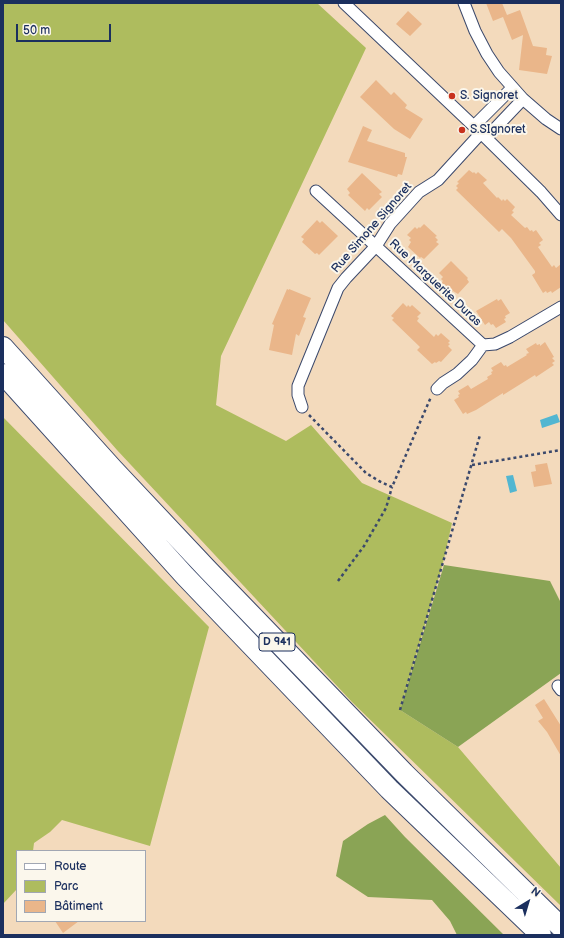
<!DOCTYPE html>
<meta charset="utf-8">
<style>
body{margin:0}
#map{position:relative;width:564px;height:938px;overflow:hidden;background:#f3dabc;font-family:"Balsamiq Sans",sans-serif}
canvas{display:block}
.frame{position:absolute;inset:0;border:4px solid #1b2f5e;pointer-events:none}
.legend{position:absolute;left:16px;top:850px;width:130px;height:72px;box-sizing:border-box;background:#fbf7ec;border:1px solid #a1a7b3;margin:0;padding:5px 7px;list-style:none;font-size:12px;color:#1b2f5e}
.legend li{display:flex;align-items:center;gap:8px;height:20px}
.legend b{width:20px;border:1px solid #a1a7b3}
.north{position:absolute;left:508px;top:882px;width:40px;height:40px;-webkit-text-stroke:3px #fbf7ec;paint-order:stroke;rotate:38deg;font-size:11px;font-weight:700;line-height:16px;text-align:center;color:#1b2f5e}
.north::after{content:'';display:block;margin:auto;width:14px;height:18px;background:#1b2f5e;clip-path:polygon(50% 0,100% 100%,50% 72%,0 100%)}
.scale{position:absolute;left:16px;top:24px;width:95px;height:18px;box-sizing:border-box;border:2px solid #1b2f5e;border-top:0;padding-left:5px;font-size:12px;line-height:14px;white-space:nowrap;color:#1b2f5e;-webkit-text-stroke:3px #fbf7ec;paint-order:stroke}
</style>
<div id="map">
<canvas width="564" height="938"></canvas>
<div class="frame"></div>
<ul class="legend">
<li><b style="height:5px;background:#fff"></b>Route</li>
<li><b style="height:11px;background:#aebc5e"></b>Parc</li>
<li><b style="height:11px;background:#eab68a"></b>Bâtiment</li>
</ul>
<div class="north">N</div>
<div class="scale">50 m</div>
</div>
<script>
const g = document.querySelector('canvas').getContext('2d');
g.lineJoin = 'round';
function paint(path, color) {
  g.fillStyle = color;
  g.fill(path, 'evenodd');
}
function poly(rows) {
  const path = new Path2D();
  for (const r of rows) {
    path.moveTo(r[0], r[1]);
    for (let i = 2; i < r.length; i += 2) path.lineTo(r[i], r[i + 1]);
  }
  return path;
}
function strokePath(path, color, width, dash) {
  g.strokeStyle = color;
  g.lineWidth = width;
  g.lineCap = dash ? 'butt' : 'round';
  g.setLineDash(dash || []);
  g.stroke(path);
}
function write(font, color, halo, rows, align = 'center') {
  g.font = font + ' "Balsamiq Sans",sans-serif';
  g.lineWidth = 4;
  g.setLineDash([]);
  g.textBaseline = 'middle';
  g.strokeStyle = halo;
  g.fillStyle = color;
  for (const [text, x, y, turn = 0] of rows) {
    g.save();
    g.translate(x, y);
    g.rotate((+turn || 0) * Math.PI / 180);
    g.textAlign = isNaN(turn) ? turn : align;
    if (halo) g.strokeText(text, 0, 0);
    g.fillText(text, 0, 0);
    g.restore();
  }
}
paint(poly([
 [3,3,317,3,366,48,221,356,216,405,286,441,311,425,362,483,452,523,443,563,400,710,458,747,561,868,561,906,352,702,117,450,3,320],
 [3,417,209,627,150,846,62,820,50,832,34,843,33,851,17,851,17,889,3,904]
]), '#aebc5e');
paint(poly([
 [444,565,550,581,561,603,561,673,458,747,400,710],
 [385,815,405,837,504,935,457,935,450,921,432,900,368,897,336,876,343,841,368,824]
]), '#8aa455');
paint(poly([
 [557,414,560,422,542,428,540,420],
 [513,475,517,491,510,493,506,476]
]), '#52b6d1');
paint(poly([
 [486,3,502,3,507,15,520,10,533,46,547,48,546,55,552,56,547,74,519,70,523,35,512,40,503,17,493,21],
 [408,11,422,24,410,36,396,24],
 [376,80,391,95,394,92,407,105,405,108,423,119,410,139,394,129,360,97],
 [363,126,372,130,367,141,405,153,405,157,407,157,402,175,398,174,397,177,348,162],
 [469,170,473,173,474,172,476,174,478,172,487,180,483,183,497,198,498,197,502,201,503,199,505,201,507,199,515,207,512,211,514,212,511,215,525,228,527,227,530,231,532,230,533,232,536,230,543,240,539,243,541,245,538,247,552,267,554,265,556,268,561,264,561,287,552,293,551,291,547,293,546,291,543,293,532,275,535,273,535,271,511,238,502,229,499,232,456,190,458,188,456,186,459,183,457,182],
 [362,173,382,192,379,194,382,197,369,210,367,208,365,211,348,195,350,193,347,189],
 [317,220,320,223,322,221,338,236,319,255,317,253,315,254,302,242,304,239,301,237],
 [424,224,437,236,435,237,438,240,436,242,439,244,424,259,421,257,420,258,408,247,411,242,409,240,411,238,407,235,415,227,417,229,419,227,420,228],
 [451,261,468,278,467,279,469,282,458,294,453,291,452,292,450,290,448,293,440,284,443,281,441,279,443,277,439,273],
 [287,289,289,290,289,289,311,298,303,317,306,318,299,336,296,334,292,355,269,350,274,325,272,324],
 [497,299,498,301,501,299,510,313,505,316,506,318,504,319,506,322,496,328,493,324,491,325,489,322,485,325,476,311],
 [403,303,407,307,408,305,410,307,412,305,421,313,417,317,419,318,417,321,434,337,436,334,438,336,441,333,450,341,448,343,450,344,448,346,452,350,441,362,439,361,436,363,435,362,432,364,417,350,420,347,392,320,394,318,391,316],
 [545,342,554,357,552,358,555,361,552,363,554,365,536,377,535,375,503,395,503,393,476,410,467,414,466,412,463,414,454,400,459,397,458,395,460,394,458,391,468,385,471,389,488,379,487,377,492,374,491,372,493,371,491,368,501,362,504,366,506,365,507,367,527,355,526,354,529,353,526,349,536,343,537,345,540,344,540,346],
 [547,463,552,484,534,487,531,472,536,471,535,465],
 [544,699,561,726,561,756,547,732,538,721,543,718,535,705],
 [55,921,79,921,63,933]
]), '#eab68a');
const street = poly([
 [344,3,481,133,541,192,561,215],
 [464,3,475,31,487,54,499,72,523,99,546,119,561,129],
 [474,126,512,88],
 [486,138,523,99],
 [316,191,483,345],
 [437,389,443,383,457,374,472,360,483,345,495,344,510,337,561,307],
 [302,407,298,395,298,386,338,288,346,278,376,246,390,224,419,192,438,180,481,133],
 [558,686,561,690]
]);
const highway = poly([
 [3,347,113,469,208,570,404,773,561,927],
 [3,374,185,576,389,789,541,935]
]);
strokePath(street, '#3b496c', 13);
strokePath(highway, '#3b496c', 22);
strokePath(poly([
 [309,415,366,473,379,481,392,487,431,397],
 [472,465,561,450],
 [338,581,364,546,386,508,392,487],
 [400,710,480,435]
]), '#3b496c', 2.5, [3, 3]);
strokePath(street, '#fff', 11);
strokePath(highway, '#fff', 20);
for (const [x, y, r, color] of [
 [452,96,4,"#c8321e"],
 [462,130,4,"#c8321e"]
]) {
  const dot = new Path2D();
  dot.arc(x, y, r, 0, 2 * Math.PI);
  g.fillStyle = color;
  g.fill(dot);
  strokePath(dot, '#fbf7ec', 1.5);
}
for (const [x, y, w] of [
 [277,642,36]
]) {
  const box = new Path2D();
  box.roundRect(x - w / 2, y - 9, w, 18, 3);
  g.fillStyle = '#fbf7ec';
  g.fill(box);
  strokePath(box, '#1b2f5e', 1);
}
write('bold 11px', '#1b2f5e', null, [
 ["D 941",277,642]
]);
write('12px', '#1b2f5e', '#fbf7ec', [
 ["S. Signoret",460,96],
 ["S.SIgnoret",470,130]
], 'left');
write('12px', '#1b2f5e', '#fbf7ec', [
 ["Rue Simone Signoret",372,228,-49],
 ["Rue Marguerite Duras",435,283,43]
]);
</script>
